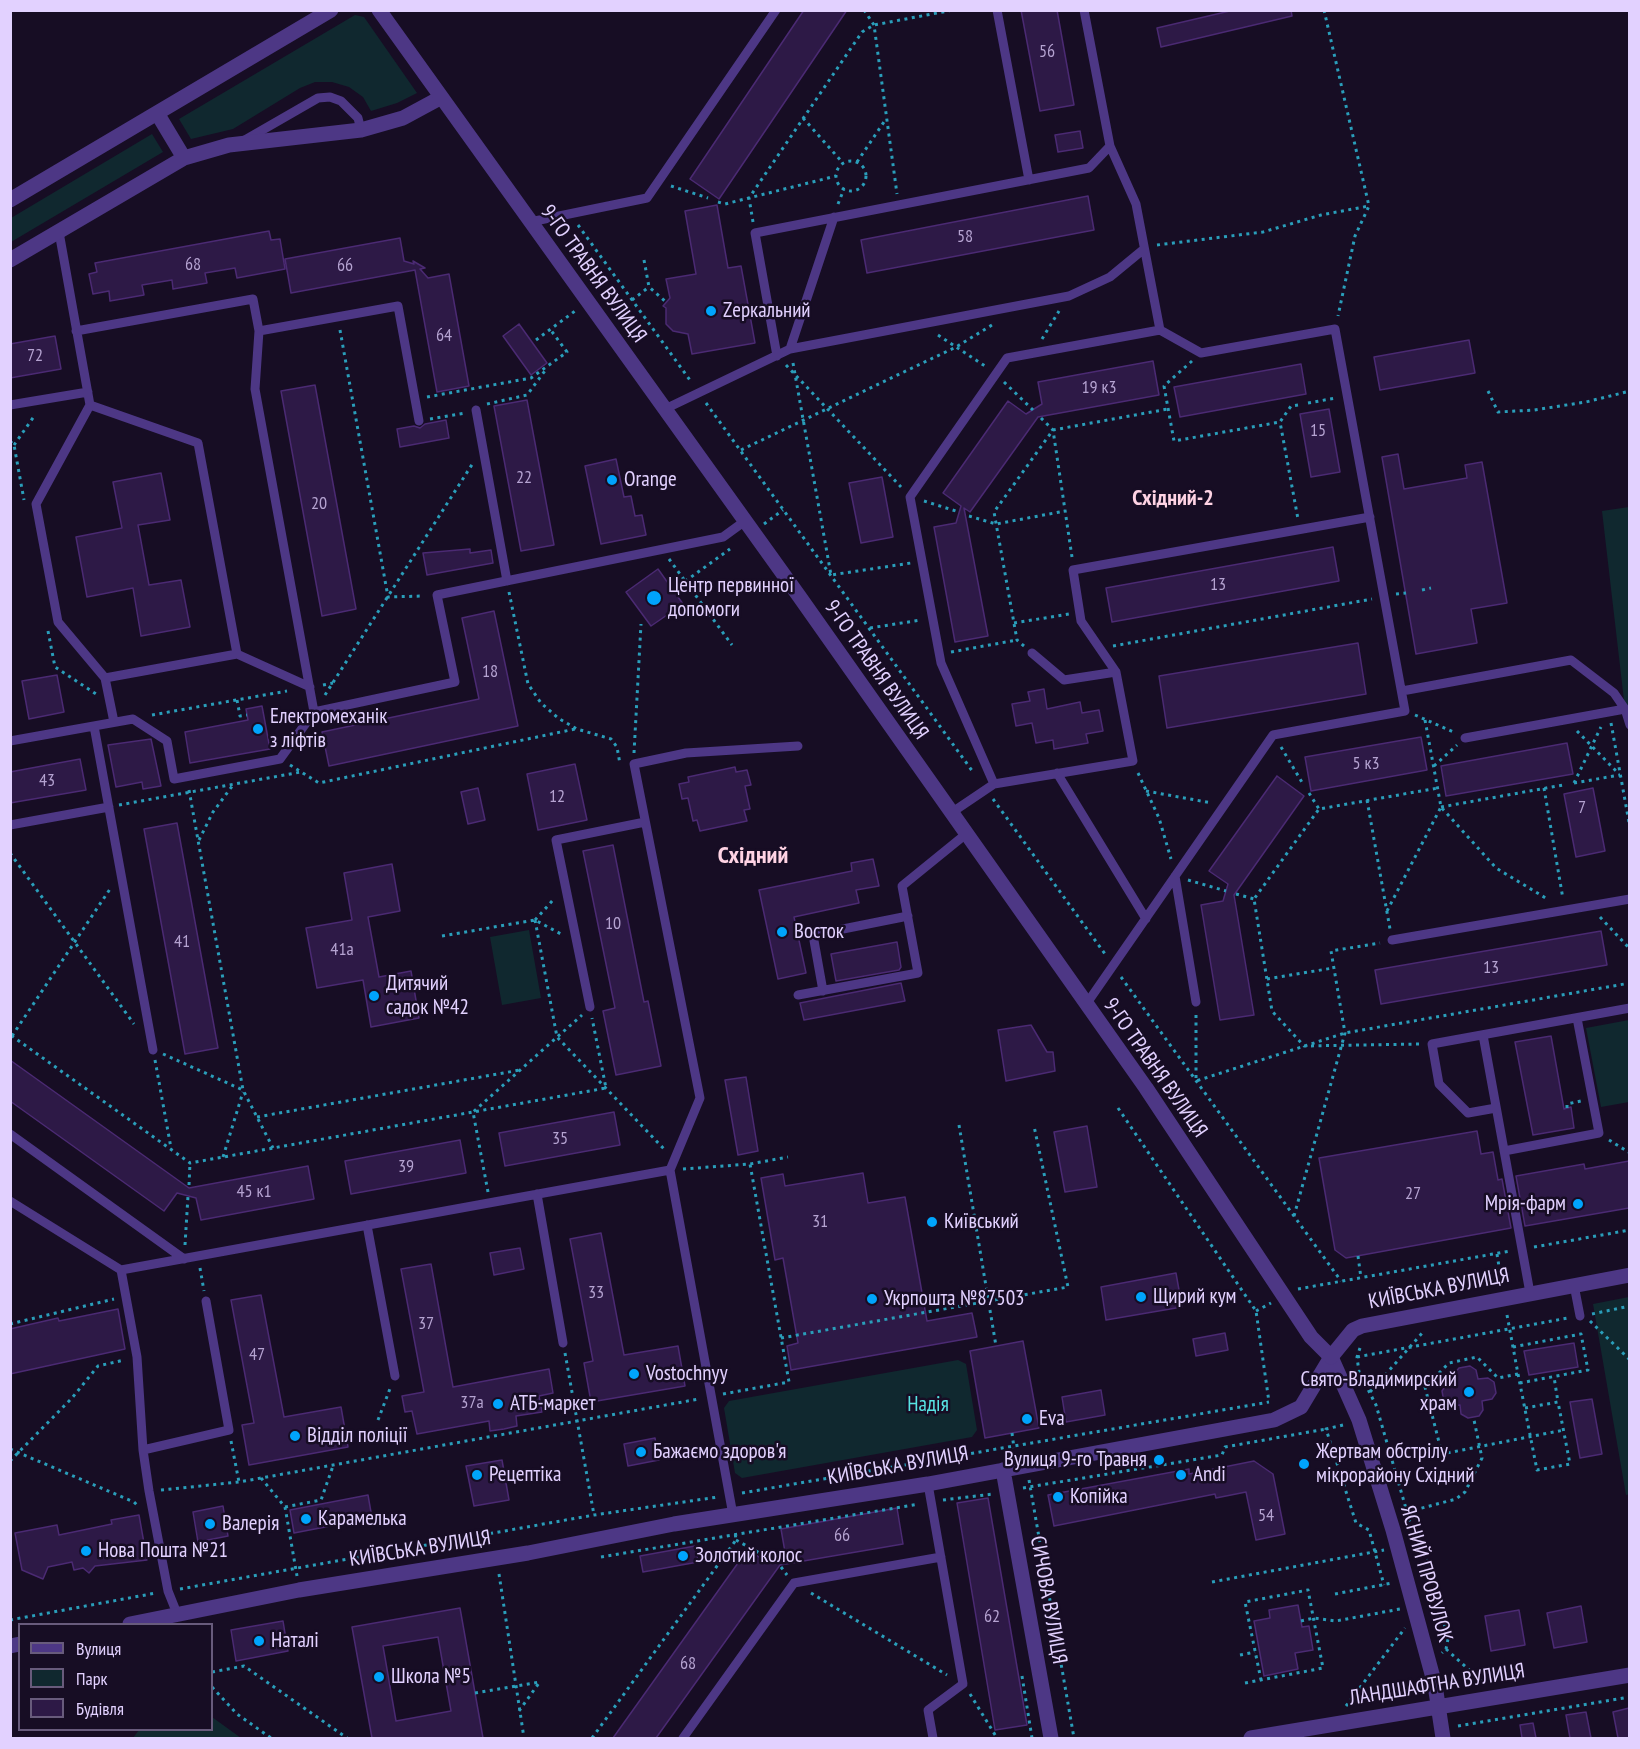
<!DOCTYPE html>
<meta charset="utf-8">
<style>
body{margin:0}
#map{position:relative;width:1640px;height:1749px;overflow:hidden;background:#170d24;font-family:"PT Sans Narrow",sans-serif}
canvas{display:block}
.frame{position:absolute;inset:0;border:12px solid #e2d1ff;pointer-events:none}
.legend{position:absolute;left:18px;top:1623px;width:195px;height:108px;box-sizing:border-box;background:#170d24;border:2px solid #685b7c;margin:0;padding:8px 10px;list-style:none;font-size:18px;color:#e2d1ff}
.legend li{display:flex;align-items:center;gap:12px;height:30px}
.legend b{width:30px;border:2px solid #685b7c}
</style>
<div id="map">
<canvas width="1640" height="1749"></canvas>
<div class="frame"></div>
<ul class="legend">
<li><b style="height:8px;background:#4d3785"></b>Вулиця</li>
<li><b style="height:16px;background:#10282f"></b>Парк</li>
<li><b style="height:16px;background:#2d1946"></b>Будівля</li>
</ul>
</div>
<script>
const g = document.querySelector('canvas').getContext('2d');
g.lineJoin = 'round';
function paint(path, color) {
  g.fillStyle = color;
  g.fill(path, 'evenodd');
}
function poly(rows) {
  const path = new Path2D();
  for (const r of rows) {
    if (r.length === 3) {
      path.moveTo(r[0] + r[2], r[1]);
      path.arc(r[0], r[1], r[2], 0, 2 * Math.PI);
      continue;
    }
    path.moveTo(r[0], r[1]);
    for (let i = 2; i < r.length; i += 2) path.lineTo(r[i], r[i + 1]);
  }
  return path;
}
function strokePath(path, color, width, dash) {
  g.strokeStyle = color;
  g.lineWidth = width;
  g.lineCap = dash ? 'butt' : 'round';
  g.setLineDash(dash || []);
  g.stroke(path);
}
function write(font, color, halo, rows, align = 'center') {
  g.font = font + ' "PT Sans Narrow",sans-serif';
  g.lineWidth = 5;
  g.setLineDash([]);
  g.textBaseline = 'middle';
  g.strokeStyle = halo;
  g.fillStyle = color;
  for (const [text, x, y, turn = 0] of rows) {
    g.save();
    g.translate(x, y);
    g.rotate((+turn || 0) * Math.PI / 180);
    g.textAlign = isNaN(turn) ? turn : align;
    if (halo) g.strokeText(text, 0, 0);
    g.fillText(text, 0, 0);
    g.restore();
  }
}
paint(poly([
 [355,15,364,17,417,93,397,103,371,111,363,97,349,87,332,82,315,82,300,88,233,129,191,139,179,119],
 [152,134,163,152,11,242,11,218],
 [1629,507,1629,725,1625,709,1602,511],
 [529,930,541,998,502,1005,490,937],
 [1629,1020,1629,1102,1601,1107,1586,1028],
 [1629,1297,1630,1494,1626,1495,1593,1304],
 [958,1360,966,1364,977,1430,972,1437,742,1478,735,1473,724,1408,729,1401],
 [212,1717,241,1738,133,1738,139,1730,212,1730]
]), '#10282f');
const building = poly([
 [804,10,847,10,719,199,690,179,804,10],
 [1021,10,1057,10,1074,105,1040,111,1021,10],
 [1234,10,1291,10,1292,16,1161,47,1157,28,1234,10],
 [1080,131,1083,148,1058,152,1055,135,1080,131],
 [1088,196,1094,230,867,273,861,240,1088,196],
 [717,205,728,268,741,266,755,343,692,354,688,334,673,331,666,324,666,308,663,306,670,298,666,279,696,274,685,211,717,205],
 [269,231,271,240,280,239,285,269,237,278,235,268,205,273,207,283,173,289,172,280,142,285,144,295,110,301,109,291,93,294,89,274,97,272,95,263,269,231],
 [400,238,404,261,414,264,413,261,425,268,420,269,428,278,449,274,469,386,437,392,415,270,291,293,285,259,400,238],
 [519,324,547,363,531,375,503,336,519,324],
 [55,336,61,369,10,378,10,344,55,336],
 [1469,340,1475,373,1380,390,1374,357,1469,340],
 [1153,361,1159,395,1038,417,970,512,964,508,988,636,955,642,934,527,956,523,961,506,943,493,1008,401,1026,414,1042,404,1038,382,1153,361],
 [1301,364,1306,394,1180,417,1174,387,1301,364],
 [315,385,356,609,322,616,281,391,315,385],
 [527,400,554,545,521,551,494,406,527,400],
 [1329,409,1340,472,1311,477,1300,414,1329,409],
 [446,420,449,438,400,447,397,429,414,426,420,428,425,424,446,420],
 [1398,454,1404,489,1467,478,1465,465,1482,462,1507,603,1471,609,1477,643,1416,654,1382,457,1398,454],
 [616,459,624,497,631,496,635,516,642,515,646,535,601,544,585,466,616,459],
 [161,473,170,520,138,525,149,585,181,580,190,627,141,636,133,588,87,597,76,537,122,528,113,482,161,473],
 [882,477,893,537,861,543,849,483,882,477],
 [1333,547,1339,581,1112,622,1106,588,1333,547],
 [470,549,470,553,491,550,493,563,427,575,423,553,470,549],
 [658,569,683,604,651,626,626,592,658,569],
 [494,611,518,726,329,766,322,732,479,699,462,618,494,611],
 [1358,643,1366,694,1167,728,1159,676,1358,643],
 [57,675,64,712,29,719,22,681,57,675],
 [1044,689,1047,709,1080,702,1082,713,1099,710,1103,731,1086,734,1088,743,1054,749,1053,740,1036,743,1032,723,1016,726,1012,704,1030,701,1028,692,1044,689],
 [262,706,270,749,190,763,185,732,248,720,246,709,262,706],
 [1421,737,1427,770,1311,791,1305,757,1421,737],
 [151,739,161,786,143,789,142,782,116,787,108,745,151,739],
 [1567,743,1573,774,1446,796,1441,766,1567,743],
 [80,759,86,790,10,803,10,772,80,759],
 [575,764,587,820,538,830,527,774,575,764],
 [735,767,736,772,747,770,751,785,745,786,750,809,744,810,747,821,700,831,697,820,693,821,688,798,682,799,679,784,689,782,688,777,735,767],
 [1277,776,1304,796,1234,895,1254,1015,1220,1020,1201,905,1223,901,1228,884,1209,871,1277,776],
 [478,788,485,820,468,824,461,792,478,788],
 [1593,788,1605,851,1576,857,1564,794,1593,788],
 [177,823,218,1048,185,1054,144,829,177,823],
 [613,845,644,1002,648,1001,661,1066,616,1075,603,1011,615,1008,583,851,613,845],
 [873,859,879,886,856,890,859,903,794,917,806,973,778,979,759,890,852,871,851,863,873,859],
 [392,864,400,911,368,917,379,977,411,971,419,1018,371,1027,363,980,317,988,306,928,352,920,344,873,392,864],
 [1601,931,1607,965,1381,1004,1375,970,1601,931],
 [897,942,901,967,899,970,836,981,831,954,897,942],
 [901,983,905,1001,804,1020,800,1003,901,983],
 [1031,1025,1047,1052,1053,1052,1055,1071,1006,1081,998,1030,1031,1025],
 [1551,1036,1564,1109,1571,1107,1574,1128,1533,1135,1515,1042,1551,1036],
 [10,1060,189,1188,308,1166,314,1199,201,1220,196,1198,177,1193,164,1211,10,1101,10,1060],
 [746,1077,758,1151,738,1155,725,1080,746,1077],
 [614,1112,620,1145,505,1166,499,1133,614,1112],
 [1087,1126,1097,1187,1065,1192,1054,1132,1087,1126],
 [1477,1131,1481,1154,1493,1152,1498,1180,1502,1179,1511,1228,1346,1258,1335,1250,1319,1158,1477,1131],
 [460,1140,466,1173,351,1194,345,1161,460,1140],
 [1629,1161,1629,1208,1525,1226,1516,1176,1584,1164,1585,1169,1629,1161],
 [863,1173,868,1203,905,1197,927,1321,972,1313,977,1337,791,1370,787,1346,798,1343,783,1258,775,1260,761,1178,783,1174,785,1186,863,1173],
 [601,1233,624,1355,678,1346,685,1386,591,1402,584,1363,593,1361,570,1239,601,1233],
 [520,1248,524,1269,494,1275,490,1253,520,1248],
 [431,1264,453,1387,549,1369,553,1393,539,1396,542,1412,516,1416,517,1426,504,1429,490,1431,489,1421,417,1434,412,1411,405,1412,402,1396,424,1392,401,1269,431,1264],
 [1176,1273,1182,1307,1106,1320,1101,1287,1176,1273],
 [261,1295,284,1417,341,1407,348,1447,249,1465,242,1425,254,1423,231,1300,261,1295],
 [118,1309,125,1349,10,1374,10,1329,58,1318,59,1321,118,1309],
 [1225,1333,1228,1350,1196,1356,1193,1339,1225,1333],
 [1023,1341,1039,1428,985,1438,970,1351,1023,1341],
 [1574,1343,1578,1367,1529,1375,1524,1351,1574,1343],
 [1470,1366,1476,1370,1478,1379,1488,1378,1494,1382,1496,1393,1492,1399,1482,1401,1483,1410,1479,1416,1468,1418,1461,1414,1460,1405,1450,1406,1444,1402,1442,1391,1446,1385,1456,1383,1454,1374,1459,1368,1470,1366],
 [1101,1390,1105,1415,1066,1422,1062,1397,1101,1390],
 [1592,1399,1602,1454,1580,1458,1570,1402,1592,1399],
 [655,1438,659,1460,628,1466,624,1444,655,1438],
 [502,1460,509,1500,474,1506,466,1466,502,1460],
 [1254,1461,1273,1474,1285,1534,1256,1540,1246,1492,1216,1498,1215,1494,1054,1526,1048,1495,1189,1469,1189,1474,1254,1461],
 [368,1495,372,1518,294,1533,290,1510,368,1495],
 [988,1498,1027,1725,995,1730,957,1503,988,1498],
 [223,1506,228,1536,198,1542,193,1512,223,1506],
 [897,1508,903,1544,780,1565,656,1738,613,1738,748,1549,767,1563,785,1552,781,1529,897,1508],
 [139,1515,147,1560,95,1566,89,1573,83,1568,74,1570,72,1562,48,1567,43,1579,22,1570,15,1533,57,1525,59,1535,112,1524,111,1520,139,1515],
 [695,1546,698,1562,643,1572,640,1556,695,1546],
 [1298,1605,1302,1627,1309,1626,1313,1650,1295,1653,1298,1669,1264,1676,1254,1621,1270,1618,1269,1610,1298,1605],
 [1581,1606,1587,1642,1554,1648,1547,1613,1581,1606],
 [460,1608,483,1738,372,1738,352,1627,460,1608],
 [438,1637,451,1711,396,1721,383,1646,438,1637],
 [1519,1610,1525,1645,1491,1651,1485,1616,1519,1610],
 [283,1621,288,1651,236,1661,231,1630,283,1621],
 [1629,1708,1629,1738,1618,1738,1613,1712,1629,1708],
 [1586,1712,1591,1738,1570,1738,1566,1715,1586,1712],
 [1533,1723,1536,1738,1522,1738,1520,1725,1533,1723]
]);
paint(building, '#2d1946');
strokePath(building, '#4b2a73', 1.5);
strokePath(poly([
 [864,10,874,25,897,194],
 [1324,10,1369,206,1355,236,1338,316],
 [803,118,843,163],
 [851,176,15],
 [857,162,886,119],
 [671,186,708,198],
 [718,202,725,204,836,176],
 [838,204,844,189],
 [753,222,749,198,862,32,874,25,953,10],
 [578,225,692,383],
 [1157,245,1263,232,1321,215,1369,206],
 [644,260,649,287,666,302],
 [632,300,649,287],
 [340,330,388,597,424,596],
 [938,335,985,366],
 [1042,339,1059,311],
 [536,340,575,311],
 [1192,361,1164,386,1174,441,1280,422],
 [793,363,831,575,911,563],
 [786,365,901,487],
 [1004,382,1033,410],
 [1488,391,1498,412,1534,410,1586,402,1630,391],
 [427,397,531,378,567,352,550,329],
 [706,403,973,772],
 [1308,403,1336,398],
 [487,404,527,395,547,368],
 [1298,405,1291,406,1280,422,1298,519],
 [1041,418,1053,430,1072,557],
 [430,419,465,413],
 [10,441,14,445,24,500],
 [14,445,35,415],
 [741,450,956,347,992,325],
 [924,501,959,512],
 [969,516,996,524,1065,511],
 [764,524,783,510],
 [669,559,732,645],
 [673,590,730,549],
 [1422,590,1431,588],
 [509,592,528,684,541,703,558,718,577,729,611,739,617,747,620,764],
 [1396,594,1406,593],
 [1014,623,1069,614],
 [870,628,921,620],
 [48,631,55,667,96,694],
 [1024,646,1017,640,994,512,1053,430,1168,409],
 [1113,646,1372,599],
 [951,652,1017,640],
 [323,685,333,683],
 [325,695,473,463],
 [237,700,240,716,247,715],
 [152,715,287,691],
 [1415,715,1456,733],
 [1425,720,1441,807,1496,868,1549,900],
 [1611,723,1630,828],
 [1577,731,1619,774],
 [1281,747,1303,784],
 [634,753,641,624],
 [290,765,319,783,575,729],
 [1434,766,1457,745],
 [1138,773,1159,818,1171,859],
 [1574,783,1601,727],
 [1574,783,1620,775],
 [1544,788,1563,899],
 [189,790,243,1090,273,1148],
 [1146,791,1212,803],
 [1309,793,1319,809],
 [993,799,1105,954],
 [1367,800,1390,929],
 [119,805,301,772],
 [1441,807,1563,785],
 [199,840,213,812,233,785],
 [10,853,134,1024],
 [1188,880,1226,891],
 [1236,894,1254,899],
 [1387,911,1441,807],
 [1600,917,1630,949],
 [535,920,557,1037,664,1149],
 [535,920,554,899],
 [442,936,535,920,561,934],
 [1121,977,1341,1281],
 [1267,979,1333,968],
 [1196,1015,1196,1081,1345,1033,1630,983],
 [10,1028,12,1036,190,1163,606,1088,592,1018],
 [12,1036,110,889],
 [1419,1044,1304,1046,1272,1011,1254,899,1319,809,1438,788],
 [163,1054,243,1090],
 [155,1060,171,1148],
 [1118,1108,1256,1311,1269,1402],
 [1567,1108,1567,1104,1581,1101],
 [257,1117,520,1070],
 [959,1125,996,1346],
 [1609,1140,1630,1153],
 [223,1157,243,1092],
 [683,1169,750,1164,788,1157],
 [189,1185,190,1163],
 [488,1192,473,1112,582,1015],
 [1294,1216,1345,1033,1331,951,1380,943],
 [185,1245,188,1196],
 [1534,1247,1630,1230],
 [1497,1254,1502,1285],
 [1358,1256,1361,1278],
 [200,1268,204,1291],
 [1298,1289,1510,1251],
 [1256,1311,1271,1303],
 [1592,1314,1630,1306],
 [1507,1315,1518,1374,1498,1378,1477,1357,1449,1363,1425,1387,1442,1454,1564,1430],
 [1590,1321,1630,1360],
 [10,1324,114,1299],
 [781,1338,1068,1287,1034,1126],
 [1513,1347,1581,1334,1588,1370,1520,1383],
 [1360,1348,1357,1357,1359,1372,1376,1405,1416,1543,1429,1564,1448,1639,1446,1649,1442,1653],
 [565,1353,594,1515],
 [1357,1357,1568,1318],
 [1518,1374,1537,1470,1570,1464,1558,1402],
 [1370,1392,1424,1331],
 [723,1394,789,1382,750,1164],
 [1525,1408,1558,1402,1554,1377],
 [378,1420,391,1386],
 [1343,1425,1326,1429,1356,1523,1369,1530,1384,1585],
 [1012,1433,1014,1448],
 [231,1441,239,1482],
 [10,1449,134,1502,139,1507],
 [10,1461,72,1398,98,1366,124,1360],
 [261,1478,285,1507,297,1576],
 [1029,1480,1074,1738],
 [1023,1488,1222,1455,1225,1447,1326,1429],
 [161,1490,239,1482,699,1399],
 [742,1493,1269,1402],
 [943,1500,993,1494],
 [285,1507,321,1500,333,1466],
 [1407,1512,1456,1499,1465,1492,1482,1458,1474,1420],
 [736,1540,772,1560],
 [601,1557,919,1504],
 [781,1567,787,1575],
 [499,1574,524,1738],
 [1212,1582,1384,1550],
 [180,1589,594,1515,718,1497],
 [811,1593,947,1675],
 [1335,1594,1392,1583],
 [10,1620,156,1593],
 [1301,1621,1314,1618,1336,1621,1400,1609],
 [1446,1649,1485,1684],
 [1240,1655,1255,1652],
 [212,1672,244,1666,347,1738],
 [1022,1676,1032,1738],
 [1245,1683,1323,1668,1308,1590,1245,1602,1261,1680],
 [212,1687,237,1714,271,1738],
 [475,1693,540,1682],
 [970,1694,997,1738],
 [1346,1706,1405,1628],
 [519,1711,539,1683],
 [1458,1726,1630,1697],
 [592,1738,736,1540,735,1532]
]), '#2a9eba', 3, [3, 4.5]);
strokePath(poly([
 [997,10,1029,180],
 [1084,10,1110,146,1136,204,1160,330],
 [245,140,318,98,330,97,341,101,358,118,361,130],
 [530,222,647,198,776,10],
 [59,232,90,405,36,504,58,622,105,678,114,722],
 [76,331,253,299,259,331,255,389,314,712],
 [259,331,398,306,419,421],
 [790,349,834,217],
 [777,356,755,233,1089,168,1110,146],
 [10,405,88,392],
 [90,405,198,443,237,654],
 [665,409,790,349,1069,296,1110,277,1144,249],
 [476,410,507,581],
 [1032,653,1064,680,1116,672],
 [105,678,237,654,310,687],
 [1402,691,1571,660,1614,693,1625,709,1630,725],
 [94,726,153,1050],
 [1465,738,1625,709],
 [10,741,133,719,167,741,174,779,280,759,314,712,455,682,437,595,723,537,745,521],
 [1057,773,1146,919],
 [994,784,941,663,910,497,1007,358,1160,330,1201,353,1335,329,1405,711,1273,735,1085,1006],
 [951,813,994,784,1133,761,1116,672,1081,621,1073,570,1370,517],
 [10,825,109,807],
 [1175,876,1196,1002],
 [1392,940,1630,899],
 [823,991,813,935,908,916],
 [798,995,918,973,902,886,966,834],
 [590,1007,556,840,645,822],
 [1483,1035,1530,1293],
 [1496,1108,1468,1113,1439,1084,1432,1044,1630,1008],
 [10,1134,184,1259],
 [1504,1151,1599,1133,1577,1018],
 [537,1194,563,1343],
 [10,1201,121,1270,670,1170],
 [367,1225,395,1376],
 [121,1270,137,1357,143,1450,149,1491,168,1591,178,1616],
 [1574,1285,1580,1316],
 [143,1450,229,1430,206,1301],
 [928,1484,963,1684,928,1710,933,1738],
 [733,1515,670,1170,700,1098,634,764,686,753,798,746],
 [683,1738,794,1583,941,1557]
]), '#4d3785', 9);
strokePath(poly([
 [157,113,184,158],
 [10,200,331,10],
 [10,260,184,158,229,145,361,130,403,118,440,98],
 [1331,1357,1359,1420,1393,1530,1435,1685,1443,1738],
 [1003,1470,1051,1738],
 [130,1624,299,1590,528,1553,674,1524,928,1484,1274,1420,1301,1407,1331,1357],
 [10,1646,20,1644],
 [1251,1738,1630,1675]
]), '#4d3785', 15);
strokePath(poly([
 [379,10,799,596,1146,1088,1311,1337,1331,1357,1353,1330,1362,1326,1630,1275]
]), '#4d3785', 15);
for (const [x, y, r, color] of [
 [711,311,6,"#00a4fc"],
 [612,480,6,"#00a4fc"],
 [654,598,8,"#00a4fc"],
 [258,729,6,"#00a4fc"],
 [782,932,6,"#00a4fc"],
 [374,996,6,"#00a4fc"],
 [1578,1204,6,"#00a4fc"],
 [932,1222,6,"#00a4fc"],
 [1141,1297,6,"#00a4fc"],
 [872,1299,6,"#00a4fc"],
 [634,1374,6,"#00a4fc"],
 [1469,1392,6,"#00a4fc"],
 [498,1404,6,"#00a4fc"],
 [1027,1419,6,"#00a4fc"],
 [295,1436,6,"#00a4fc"],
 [641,1452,6,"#00a4fc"],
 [1159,1460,6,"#00a4fc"],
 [1304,1464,6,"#00a4fc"],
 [477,1475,6,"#00a4fc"],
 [1181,1475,6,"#00a4fc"],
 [1058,1497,6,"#00a4fc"],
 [306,1519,6,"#00a4fc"],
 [210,1524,6,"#00a4fc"],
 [86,1551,6,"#00a4fc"],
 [683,1556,6,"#00a4fc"],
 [259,1641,6,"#00a4fc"],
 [379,1677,6,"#00a4fc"]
]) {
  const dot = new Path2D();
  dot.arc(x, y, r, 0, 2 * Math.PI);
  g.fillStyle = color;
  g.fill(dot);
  strokePath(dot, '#170d24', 2);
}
write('18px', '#b5a3d1', null, [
 ["56",1047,52],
 ["58",965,237],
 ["68",193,265],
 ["66",345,266],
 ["64",444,336],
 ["72",35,356],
 ["19 к3",1099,388],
 ["15",1318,431],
 ["22",524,478],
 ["20",319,504],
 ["13",1218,585],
 ["18",490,672],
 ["5 к3",1366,764],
 ["43",47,781],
 ["12",557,797],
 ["7",1582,808],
 ["10",613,924],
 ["41",182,942],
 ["41а",342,950],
 ["13",1491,968],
 ["35",560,1139],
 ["39",406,1167],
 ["45 к1",254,1192],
 ["27",1413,1194],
 ["31",820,1222],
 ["33",596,1293],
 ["37",426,1324],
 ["47",257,1355],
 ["37а",472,1403],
 ["54",1266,1516],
 ["66",842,1536],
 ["62",992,1617],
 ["68",688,1664]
]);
write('21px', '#e2d1ff', '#170d24', [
 ["9-ГО ТРАВНЯ ВУЛИЦЯ",593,274,54],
 ["9-ГО ТРАВНЯ ВУЛИЦЯ",876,670,55],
 ["9-ГО ТРАВНЯ ВУЛИЦЯ",1155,1068,55],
 ["КИЇВСЬКА ВУЛИЦЯ",1439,1289,-11],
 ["КИЇВСЬКА ВУЛИЦЯ",898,1466,-10],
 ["КИЇВСЬКА ВУЛИЦЯ",420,1549,-9],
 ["ЯСНИЙ ПРОВУЛОК",1426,1574,74],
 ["СИЧОВА ВУЛИЦЯ",1048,1600,80],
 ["ЛАНДШАФТНА ВУЛИЦЯ",1437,1685,-9]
]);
write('21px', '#e2d1ff', '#170d24', [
 ["Zеркальний",723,311],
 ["Orange",624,480],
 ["Центр первинної",668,586],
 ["допомоги",668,610],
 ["Електромеханік",270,717],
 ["з ліфтів",270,741],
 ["Восток",794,932],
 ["Дитячий",386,984],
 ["садок №42",386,1008],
 ["Мрія-фарм",1566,1204,"right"],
 ["Київський",944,1222],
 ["Щирий кум",1153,1297],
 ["Укрпошта №87503",884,1299],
 ["Vostochnyy",646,1374],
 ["Свято-Владимирский",1457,1380,"right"],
 ["храм",1457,1404,"right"],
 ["АТБ-маркет",510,1404],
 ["Eva",1039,1419],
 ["Відділ поліції",307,1436],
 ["Бажаємо здоров'я",653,1452],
 ["Жертвам обстрілу",1316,1452],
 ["мікрорайону Східний",1316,1476],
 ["Вулиця 9-го Травня",1147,1460,"right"],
 ["Рецептіка",489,1475],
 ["Andi",1193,1475],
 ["Копійка",1070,1497],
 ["Карамелька",318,1519],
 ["Валерія",222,1524],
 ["Нова Пошта №21",98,1551],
 ["Золотий колос",695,1556],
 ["Наталі",271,1641],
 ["Школа №5",391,1677]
], 'left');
write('21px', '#58e4e4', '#170d24', [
 ["Надія",928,1405]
]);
write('bold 22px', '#ffd3e4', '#170d24', [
 ["Східний-2",1173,499]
]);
write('bold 24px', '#ffd3e4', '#170d24', [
 ["Східний",753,856]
]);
</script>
